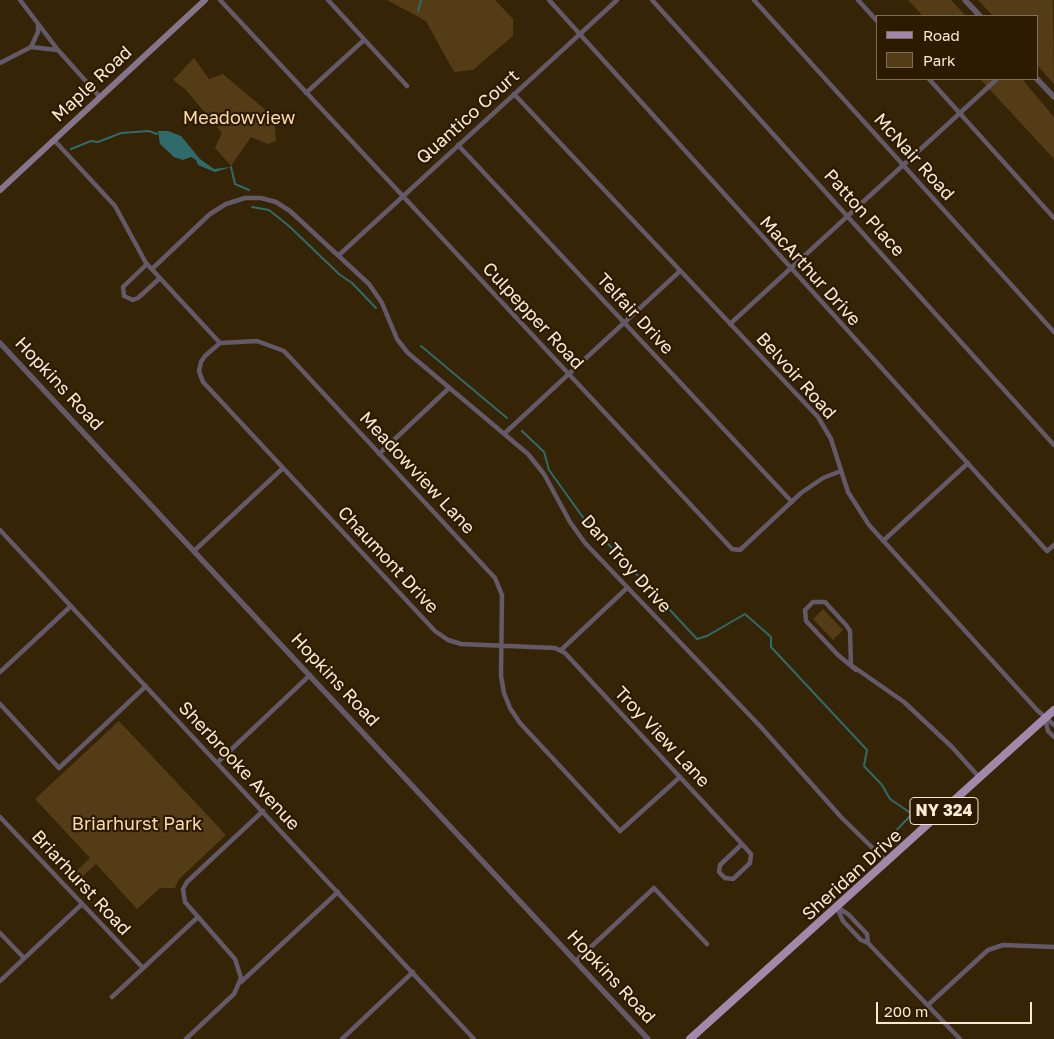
<!DOCTYPE html>
<style>
body{margin:0}
#map{position:relative;width:1054px;height:1039px;overflow:hidden;background:#362406;font-family:"Golos Text",sans-serif}
canvas{display:block}
.legend{position:absolute;left:876px;top:15px;width:162px;height:65px;box-sizing:border-box;background:#2c1b00;border:1px solid #7e6e55;margin:0;padding:6px 9px;list-style:none;font-size:15px;color:#f9ead5}
.legend li{display:flex;align-items:center;gap:10px;height:25px}
.legend b{width:25px;border:1px solid #7e6e55}
.scale{position:absolute;left:876px;top:1002px;width:156px;height:22px;box-sizing:border-box;border:2px solid #f9ead5;border-top:0;padding-left:6px;font-size:15px;line-height:18px;white-space:nowrap;color:#f9ead5;-webkit-text-stroke:4px #2c1b00;paint-order:stroke}
</style>
<div id="map">
<canvas width="1054" height="1039"></canvas>
<ul class="legend">
<li><b style="height:6px;background:#a089aa"></b>Road</li>
<li><b style="height:14px;background:#543c16"></b>Park</li>
</ul>
<div class="scale">200 m</div>
</div>
<script>
const g = document.querySelector('canvas').getContext('2d');
g.lineJoin = 'round';
function paint(path, color) {
  g.fillStyle = color;
  g.fill(path, 'evenodd');
}
function poly(rows) {
  const path = new Path2D();
  for (const r of rows) {
    path.moveTo(r[0], r[1]);
    for (let i = 2; i < r.length; i += 2) path.lineTo(r[i], r[i + 1]);
  }
  return path;
}
function strokePath(path, color, width, dash) {
  g.strokeStyle = color;
  g.lineWidth = width;
  g.lineCap = dash ? 'butt' : 'round';
  g.setLineDash(dash || []);
  g.stroke(path);
}
function write(font, color, halo, rows, align = 'center') {
  g.font = font + ' "Golos Text",sans-serif';
  g.lineWidth = 4.5;
  g.setLineDash([]);
  g.textBaseline = 'middle';
  g.strokeStyle = halo;
  g.fillStyle = color;
  for (const [text, x, y, turn = 0] of rows) {
    g.save();
    g.translate(x, y);
    g.rotate((+turn || 0) * Math.PI / 180);
    g.textAlign = isNaN(turn) ? turn : align;
    if (halo) g.strokeText(text, 0, 0);
    g.fillText(text, 0, 0);
    g.restore();
  }
}
paint(poly([
 [387,0,495,0,513,19,513,36,473,70,454,72,426,21],
 [908,0,951,0,966,16,923,16],
 [978,0,1053,0,1054,84,1038,66,1038,16,993,16],
 [194,58,209,79,223,74,274,117,276,141,268,144,251,137,231,166,215,148,222,133,186,90,173,80],
 [980,79,1022,79,1054,117,1054,159],
 [823,609,843,630,833,640,813,619],
 [119,721,226,835,179,879,175,888,160,888,137,909,96,864,73,885,68,879,90,858,35,799]
]), '#543c16');
paint(poly([
 [158,131,168,131,181,136,200,159,214,169,231,167,215,172,198,165,196,160,191,157,183,160,174,157,160,144]
]), '#306b6b');
strokePath(poly([
 [418,11,421,0],
 [71,149,91,141,98,142,121,133,149,131,157,134],
 [231,167,235,184,249,190],
 [252,207,269,210,289,226,339,274,352,283,376,308],
 [421,346,507,418],
 [522,431,544,452,549,470,582,516,697,639,707,636,745,614,771,637,771,647,867,750,864,766,882,785,890,799,912,814,889,838]
]), '#306b6b', 2);
strokePath(poly([
 [20,0,58,50,100,97],
 [220,0,732,549,740,550,801,493,823,478,841,471],
 [328,0,407,86],
 [549,0,1047,551,1054,545],
 [652,0,1054,445],
 [754,0,1054,332],
 [858,0,878,22],
 [31,47,38,32,38,26],
 [0,63,31,47,57,50],
 [929,79,1054,218],
 [306,93,364,40],
 [514,94,818,417,831,439,848,492,869,525,1037,710,1054,725],
 [54,140,115,206,146,263,220,343],
 [458,145,792,502],
 [339,255,617,0],
 [147,264,123,287,124,296,133,300,138,298,159,279],
 [152,269,210,214,226,204,245,198,261,198,276,202,290,211,369,284,382,303,397,339,408,353,528,454,544,474,570,522,585,543,760,726,841,817,886,861],
 [730,324,997,79],
 [220,343,205,356,201,362,199,371,203,382,435,631,448,640,461,644,555,648,565,653,742,844,751,854,750,863,733,879,725,878,719,872,720,865,742,844],
 [220,343,257,341,284,351,495,578,502,595,501,676,504,693,510,708,520,723,620,831,680,777],
 [505,433,680,271],
 [379,454,449,388],
 [0,530,474,1039],
 [883,541,968,463],
 [194,551,283,468],
 [561,650,627,588],
 [856,670,838,655,806,621,805,610,813,602,825,602,846,625,850,631,851,665,904,702,952,747,979,777],
 [0,672,71,606],
 [0,704,59,768,146,686],
 [1045,719,1048,731,1054,737],
 [218,762,310,675],
 [0,817,143,968],
 [837,908,843,921,861,940,868,943,960,1039],
 [838,908,848,914,867,934,868,943],
 [0,933,24,958],
 [576,961,654,888,707,944],
 [0,981,82,904],
 [241,982,338,892],
 [112,997,198,917],
 [928,1005,988,950,1003,945,1054,947],
 [186,1039,234,994,241,978,235,959,185,902,183,889,187,882,263,811],
 [342,1039,413,972]
]), '#645969', 4.5);
strokePath(poly([
 [965,0,980,16],
 [1037,79,1054,97],
 [0,343,648,1039]
]), '#645969', 5.5);
strokePath(poly([
 [0,190,205,0]
]), '#86748d', 6);
strokePath(poly([
 [690,1039,1054,710]
]), '#a089aa', 8);
for (const [x, y, w] of [
 [944,811,68]
]) {
  const box = new Path2D();
  box.roundRect(x - w / 2, y - 13.5, w, 27, 4);
  g.fillStyle = '#2c1b00';
  g.fill(box);
  strokePath(box, '#f9ead5', 1);
}
write('bold 16px', '#f9ead5', null, [
 ["NY 324",944,811]
]);
write('18px', '#f9ead5', '#2c1b00', [
 ["Maple Road",92,84,-43],
 ["Quantico Court",468,117,-42],
 ["McNair Road",914,157,48],
 ["Patton Place",864,213,48],
 ["MacArthur Drive",810,271,48],
 ["Telfair Drive",635,314,47],
 ["Culpepper Road",533,316,47],
 ["Belvoir Road",796,376,48],
 ["Hopkins Road",59,384,47],
 ["Meadowview Lane",417,473,47],
 ["Chaumont Drive",388,560,47],
 ["Dan Troy Drive",626,564,48],
 ["Hopkins Road",335,680,47],
 ["Troy View Lane",662,737,47],
 ["Sherbrooke Avenue",239,766,47],
 ["Sheridan Drive",852,875,-42],
 ["Briarhurst Road",81,883,47],
 ["Hopkins Road",611,977,47]
]);
write('18px', '#fcdaaa', '#2c1b00', [
 ["Meadowview",239,118],
 ["Briarhurst Park",137,824]
]);
</script>
